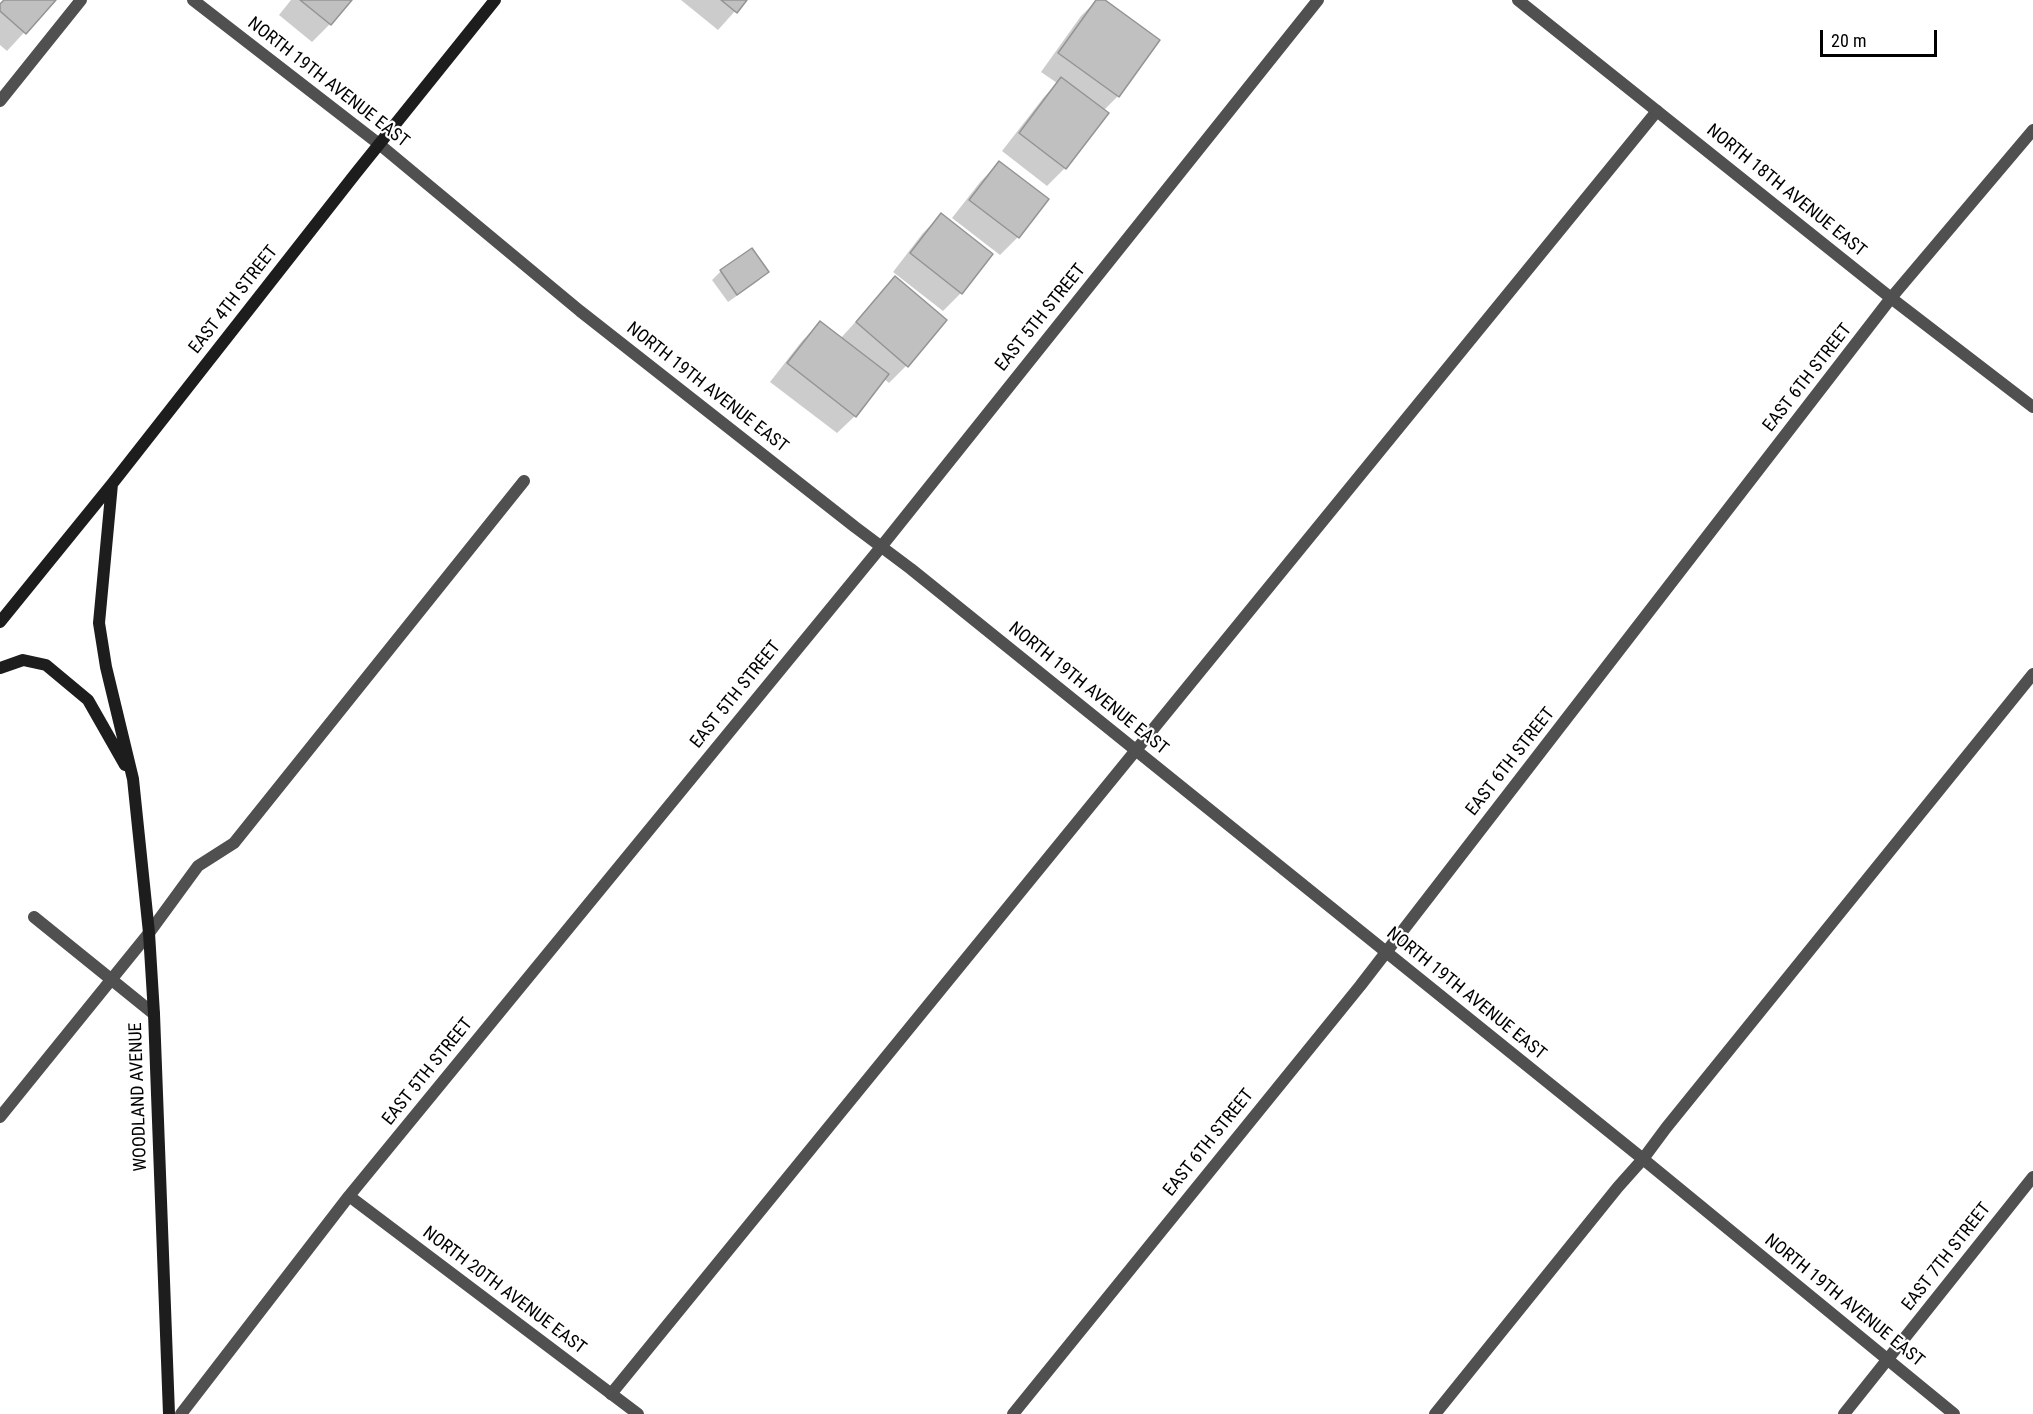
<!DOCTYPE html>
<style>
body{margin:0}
#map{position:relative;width:2033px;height:1414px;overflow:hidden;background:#fff;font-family:"Roboto Condensed",sans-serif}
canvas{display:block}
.scale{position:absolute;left:1820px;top:30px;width:117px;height:27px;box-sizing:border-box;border:3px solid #000;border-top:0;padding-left:8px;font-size:18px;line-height:21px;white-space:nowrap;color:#000;-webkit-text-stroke:4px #fff;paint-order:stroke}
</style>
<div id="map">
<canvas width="2033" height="1414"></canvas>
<div class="scale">20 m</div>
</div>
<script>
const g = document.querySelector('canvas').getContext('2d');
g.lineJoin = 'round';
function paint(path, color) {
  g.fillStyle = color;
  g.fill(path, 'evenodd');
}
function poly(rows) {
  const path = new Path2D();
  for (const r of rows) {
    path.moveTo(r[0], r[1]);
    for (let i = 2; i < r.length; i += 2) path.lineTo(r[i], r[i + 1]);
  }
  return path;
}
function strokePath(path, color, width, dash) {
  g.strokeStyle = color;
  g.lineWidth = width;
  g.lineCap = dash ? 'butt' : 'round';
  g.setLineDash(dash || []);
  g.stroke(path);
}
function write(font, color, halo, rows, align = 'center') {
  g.font = font + ' "Roboto Condensed",sans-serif';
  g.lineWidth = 4.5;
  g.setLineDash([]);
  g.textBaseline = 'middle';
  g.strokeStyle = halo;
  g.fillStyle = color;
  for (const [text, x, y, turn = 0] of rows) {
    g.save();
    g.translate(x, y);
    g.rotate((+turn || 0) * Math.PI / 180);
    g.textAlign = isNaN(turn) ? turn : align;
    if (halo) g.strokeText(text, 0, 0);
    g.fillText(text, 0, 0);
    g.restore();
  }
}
paint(poly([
 [4,0,54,0,7,51,0,45,0,4],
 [291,0,350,0,330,24,312,42,279,15],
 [681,0,745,0,718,30],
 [1097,0,1102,0,1158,40,1118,96,1103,111,1065,168,1047,186,1002,151,1044,97,1057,83,1041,72,1081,16],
 [999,163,1018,237,1000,255,952,218,981,181],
 [941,215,961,293,943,311,893,272,923,233],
 [721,271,767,272,758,281,728,302,712,280],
 [895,278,907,365,889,383,883,378,855,416,837,433,770,382,802,341,820,323,840,339]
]), '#0003');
const building = poly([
 [4,0,56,0,26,34,0,11,0,4,4,0],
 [300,0,352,0,331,25,300,0],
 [721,0,747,0,737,13,721,0],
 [1096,0,1105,0,1160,40,1119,97,1058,53,1096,0],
 [1061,77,1109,113,1066,169,1019,133,1061,77],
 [999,161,1049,199,1019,238,969,200,999,161],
 [941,213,993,254,962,294,910,253,941,213],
 [752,248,769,272,737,295,720,270,752,248],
 [895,276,947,320,908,367,856,322,895,276],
 [820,321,889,374,856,417,787,363,820,321]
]);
paint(building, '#c0c0c0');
strokePath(building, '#949494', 1.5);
strokePath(poly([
 [0,101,81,0],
 [0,1117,149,933,198,866,234,843,524,481],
 [611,1394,1657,111],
 [1435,1414,1618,1187,1643,1159,1666,1128,2033,674]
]), '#505050', 12);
strokePath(poly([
 [1518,0,1891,298,2033,407],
 [34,917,154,1014],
 [349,1196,638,1414],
 [181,1414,349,1196,881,547,1318,0],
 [1013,1414,1360,986,1891,298,2033,130],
 [1844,1414,2033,1177]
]), '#505050', 12);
strokePath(poly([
 [193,0,379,144,580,311,855,527,911,569,1643,1159,1954,1414]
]), '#505050', 12);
strokePath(poly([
 [112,484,99,623,106,667,133,779,149,933,154,1014,169,1414],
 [0,622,112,484,356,173,495,0],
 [0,668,23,660,46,665,88,700,125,765]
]), '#1d1d1d', 12);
write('18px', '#000', '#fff', [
 ["NORTH 19TH AVENUE EAST",328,83,38],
 ["NORTH 18TH AVENUE EAST",1786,191,39],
 ["EAST 4TH STREET",234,300,-52],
 ["EAST 5TH STREET",1041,318,-51],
 ["EAST 6TH STREET",1808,378,-52],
 ["NORTH 19TH AVENUE EAST",707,388,38],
 ["NORTH 19TH AVENUE EAST",1088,689,39],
 ["EAST 5TH STREET",736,695,-51],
 ["EAST 6TH STREET",1511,762,-52],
 ["NORTH 19TH AVENUE EAST",1466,994,39],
 ["EAST 5TH STREET",428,1072,-51],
 ["WOODLAND AVENUE",139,1097,-92],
 ["EAST 6TH STREET",1209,1143,-51],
 ["EAST 7TH STREET",1947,1257,-52],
 ["NORTH 20TH AVENUE EAST",504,1291,37],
 ["NORTH 19TH AVENUE EAST",1844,1301,39]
]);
</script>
